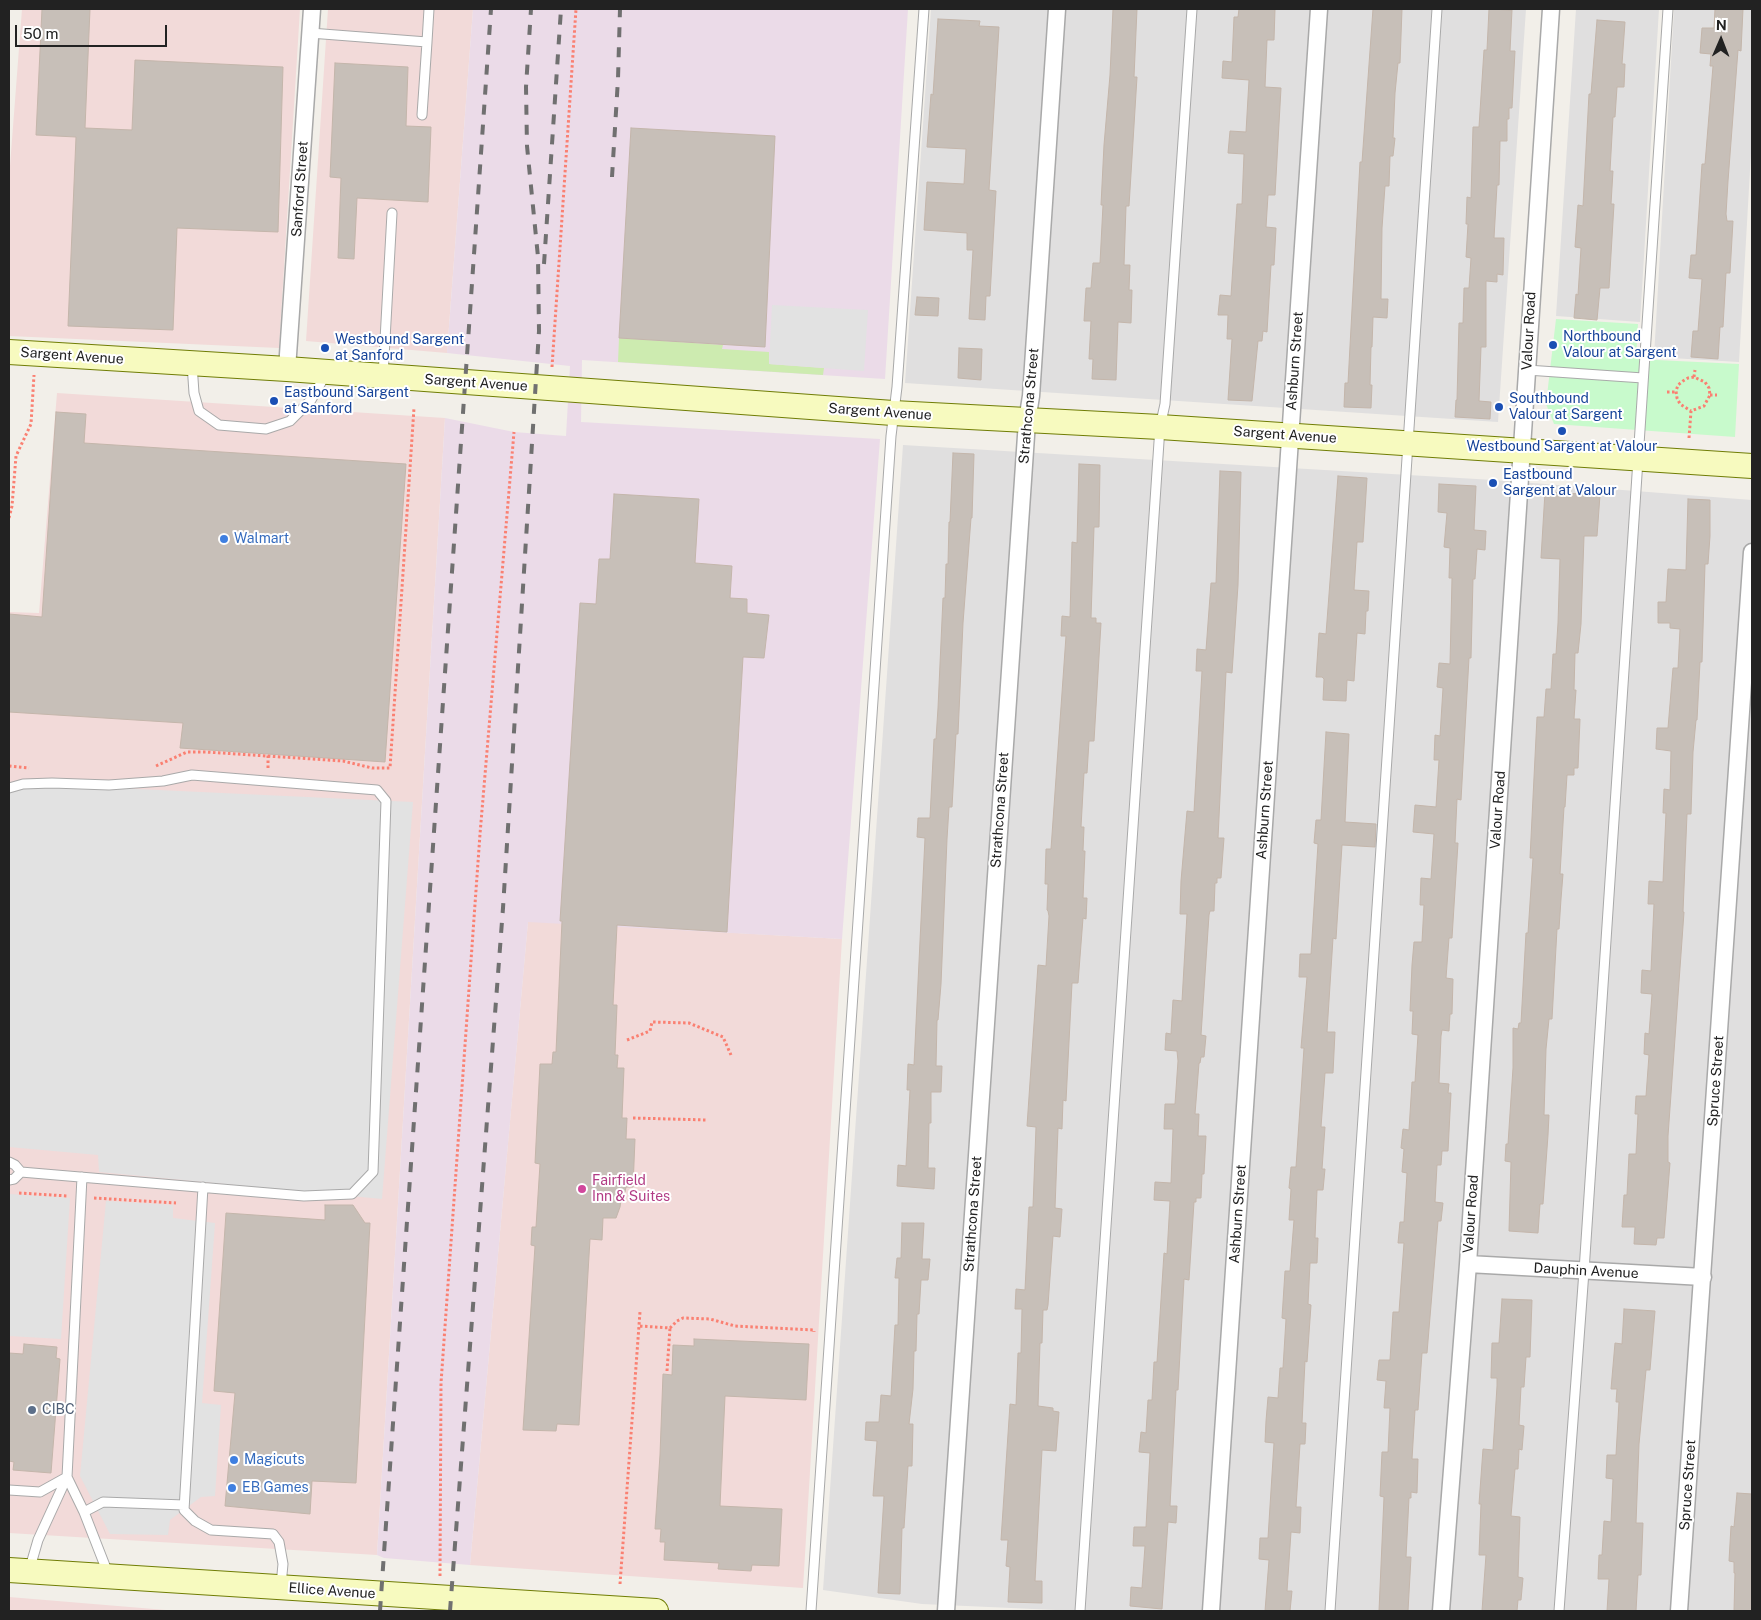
<!DOCTYPE html>
<style>
body{margin:0}
#map{position:relative;width:1761px;height:1620px;overflow:hidden;background:#f2efe9;font-family:"Public Sans",sans-serif}
canvas{display:block}
.frame{position:absolute;inset:0;border:10px solid #222;pointer-events:none}
.north{position:absolute;left:1696px;top:15px;width:50px;height:50px;-webkit-text-stroke:4px #fff;paint-order:stroke;rotate:1deg;font-size:14px;font-weight:700;line-height:20px;text-align:center;color:#222}
.north::after{content:'';display:block;margin:auto;width:18px;height:22px;background:#222;clip-path:polygon(50% 0,100% 100%,50% 72%,0 100%)}
.scale{position:absolute;left:15px;top:25px;width:152px;height:22px;box-sizing:border-box;border:2px solid #222;border-top:0;padding-left:6px;font-size:15px;line-height:18px;white-space:nowrap;color:#222;-webkit-text-stroke:4px #fff;paint-order:stroke}
</style>
<div id="map">
<canvas width="1761" height="1620"></canvas>
<div class="frame"></div>
<div class="north">N</div>
<div class="scale">50 m</div>
</div>
<script>
const g = document.querySelector('canvas').getContext('2d');
g.lineJoin = 'round';
function paint(path, color) {
  g.fillStyle = color;
  g.fill(path, 'evenodd');
}
function poly(rows) {
  const path = new Path2D();
  for (const r of rows) {
    path.moveTo(r[0], r[1]);
    for (let i = 2; i < r.length; i += 2) path.lineTo(r[i], r[i + 1]);
  }
  return path;
}
function strokePath(path, color, width, dash) {
  g.strokeStyle = color;
  g.lineWidth = width;
  g.lineCap = dash ? 'butt' : 'round';
  g.setLineDash(dash || []);
  g.stroke(path);
}
function write(font, color, halo, rows, align = 'center') {
  g.font = font + ' "Public Sans",sans-serif';
  g.lineWidth = 4;
  g.setLineDash([]);
  g.textBaseline = 'middle';
  g.strokeStyle = halo;
  g.fillStyle = color;
  for (const [text, x, y, turn = 0] of rows) {
    g.save();
    g.translate(x, y);
    g.rotate((+turn || 0) * Math.PI / 180);
    g.textAlign = isNaN(turn) ? turn : align;
    if (halo) g.strokeText(text, 0, 0);
    g.fillText(text, 0, 0);
    g.restore();
  }
}
paint(poly([
 [931,9,1526,9,1498,422,905,383],
 [1576,9,1659,9,1640,322,1556,316],
 [1674,9,1752,9,1752,136,1739,362,1654,357],
 [903,445,1493,480,1752,500,1752,1611,1078,1611,922,1604,823,1590]
]), '#e0dfdf');
paint(poly([
 [22,9,300,9,279,348,9,336,9,179],
 [328,9,473,9,447,353,306,341],
 [57,393,445,418,377,1555,9,1533,9,612,39,613],
 [528,921,842,939,803,1588,470,1565],
 [9,1597,178,1611,9,1611]
]), '#f2dad9');
paint(poly([
 [473,9,908,9,885,379,582,360,581,422,880,439,842,939,528,922,470,1565,384,1558,377,1555,445,418,514,432,566,436,570,366,447,353]
]), '#ebdbe8');
paint(poly([
 [619,338,723,345,722,349,769,352,769,364,824,368,823,375,618,362]
]), '#cdebb0');
paint(poly([
 [1556,319,1638,324,1636,359,1739,364,1735,437,1554,424,1546,404]
]), '#c8facc');
paint(poly([
 [772,305,868,310,864,371,769,364],
 [10,783,413,802,382,1199,99,1172,98,1155,9,1147,9,784],
 [9,1194,70,1198,61,1339,9,1336],
 [106,1201,173,1205,173,1218,215,1223,202,1403,221,1405,215,1496,201,1497,170,1520,168,1535,110,1534,80,1476]
]), '#e2e2e2');
const building = poly([
 [42,9,90,9,85,128,132,130,135,60,283,67,278,232,177,228,173,330,68,326,76,137,36,135,42,9],
 [1113,9,1137,9,1134,77,1137,77,1129,206,1126,206,1124,265,1130,265,1129,290,1132,290,1131,323,1118,322,1116,380,1092,379,1093,359,1089,359,1091,321,1084,321,1086,288,1091,288,1093,263,1100,263,1103,205,1101,205,1104,145,1110,75,1113,9],
 [1239,9,1275,9,1274,40,1267,40,1265,87,1281,88,1275,195,1268,195,1266,227,1276,228,1274,265,1271,265,1267,332,1263,331,1262,341,1258,341,1252,401,1228,400,1232,339,1227,339,1228,315,1218,315,1220,295,1231,296,1237,204,1242,204,1244,154,1228,153,1230,131,1246,132,1249,80,1222,78,1223,61,1232,62,1234,17,1238,17,1239,9],
 [1373,9,1402,9,1400,63,1398,63,1395,93,1393,138,1395,138,1393,156,1390,156,1389,186,1385,186,1382,228,1381,299,1388,299,1387,318,1373,317,1372,347,1371,347,1370,385,1372,385,1371,408,1344,407,1345,383,1348,383,1360,162,1362,162,1373,9],
 [1489,9,1512,10,1510,51,1515,51,1512,108,1509,108,1509,119,1507,119,1507,141,1500,141,1499,185,1497,185,1494,238,1504,238,1503,275,1497,274,1497,282,1486,281,1486,347,1481,347,1479,401,1491,402,1490,419,1455,417,1456,400,1457,400,1459,323,1463,323,1464,288,1469,288,1471,258,1466,257,1468,224,1466,224,1467,197,1471,198,1473,127,1479,127,1484,50,1487,50,1489,9],
 [1715,9,1743,9,1741,51,1738,50,1728,181,1726,214,1727,221,1733,221,1730,273,1726,273,1723,327,1720,327,1718,359,1691,357,1693,331,1698,331,1702,279,1689,278,1691,255,1696,255,1702,164,1705,164,1713,66,1710,66,1711,54,1700,53,1702,28,1714,28,1715,9],
 [938,19,980,21,979,26,999,27,989,190,996,191,990,296,986,296,985,320,969,319,973,250,967,250,967,233,924,230,927,182,964,184,966,149,927,147,931,94,933,95,938,19],
 [1597,20,1625,22,1622,64,1625,64,1624,87,1617,87,1615,117,1613,117,1610,171,1613,171,1611,204,1614,204,1609,288,1600,288,1597,320,1574,318,1576,294,1578,295,1581,248,1575,247,1578,205,1583,206,1589,94,1591,94,1597,20],
 [335,63,408,67,406,126,431,127,428,202,357,198,354,259,338,258,341,178,330,177,335,63],
 [631,128,775,136,765,347,619,338,631,128],
 [917,297,939,298,938,316,915,315,917,297],
 [959,348,982,349,981,380,958,378,959,348],
 [56,412,86,414,84,443,406,464,385,762,180,748,183,723,9,712,9,614,42,617,56,412],
 [953,453,974,454,972,518,971,518,963,623,958,734,956,734,952,807,949,807,947,839,941,984,938,1020,937,1020,936,1066,942,1066,941,1092,931,1092,931,1123,929,1123,928,1168,935,1168,934,1189,897,1186,898,1165,906,1166,910,1090,907,1090,908,1064,914,1065,925,838,917,837,918,818,930,818,934,739,936,739,938,708,943,598,945,598,946,564,948,564,949,522,950,522,953,453],
 [1079,464,1100,465,1099,527,1094,527,1091,618,1096,618,1096,623,1101,623,1094,741,1089,741,1087,773,1084,773,1081,827,1084,827,1083,851,1085,851,1083,898,1087,898,1086,919,1083,918,1078,983,1072,983,1066,1101,1063,1100,1062,1129,1058,1128,1055,1208,1062,1209,1060,1237,1053,1236,1048,1305,1047,1310,1043,1310,1042,1343,1040,1343,1038,1406,1053,1408,1053,1411,1059,1412,1056,1451,1042,1450,1035,1581,1042,1581,1042,1603,1008,1602,1010,1567,1006,1566,1008,1540,1001,1540,1010,1404,1016,1405,1018,1353,1021,1353,1022,1309,1015,1309,1016,1289,1025,1290,1029,1207,1033,1207,1036,1127,1027,1126,1038,965,1046,966,1049,916,1048,911,1047,910,1048,884,1045,884,1046,849,1051,849,1066,636,1061,636,1062,616,1070,617,1072,542,1077,543,1079,464],
 [1220,471,1241,472,1238,585,1232,673,1226,672,1218,838,1224,838,1221,878,1217,878,1217,883,1215,883,1214,911,1210,911,1209,915,1201,1035,1206,1036,1204,1057,1201,1057,1200,1063,1199,1063,1195,1114,1199,1114,1198,1136,1206,1136,1204,1174,1202,1174,1201,1198,1196,1198,1196,1202,1194,1202,1189,1280,1184,1279,1178,1390,1176,1390,1170,1506,1177,1506,1176,1523,1168,1522,1162,1609,1130,1606,1131,1587,1142,1588,1145,1546,1133,1546,1134,1527,1146,1527,1150,1453,1139,1452,1141,1432,1146,1433,1148,1400,1152,1400,1154,1362,1157,1362,1164,1253,1167,1254,1170,1201,1154,1200,1155,1182,1171,1183,1173,1129,1164,1129,1165,1104,1175,1104,1178,1061,1177,1051,1165,1050,1166,1033,1171,1034,1173,1000,1182,1001,1187,914,1180,914,1181,881,1187,811,1194,812,1202,671,1196,671,1197,649,1206,650,1211,583,1216,583,1220,471],
 [1338,476,1367,478,1363,542,1357,542,1354,590,1369,591,1368,611,1366,611,1365,634,1357,633,1354,681,1347,680,1346,701,1323,700,1324,679,1322,677,1316,677,1319,633,1326,634,1338,476],
 [1439,484,1476,486,1474,530,1486,531,1485,550,1477,549,1475,579,1473,579,1471,658,1469,658,1461,800,1457,799,1455,843,1458,843,1454,906,1452,938,1449,938,1446,978,1453,979,1452,1014,1450,1014,1449,1031,1442,1030,1441,1036,1439,1083,1449,1084,1448,1093,1451,1093,1448,1151,1442,1151,1441,1165,1437,1165,1435,1202,1443,1203,1441,1221,1438,1221,1427,1353,1422,1353,1418,1410,1415,1410,1412,1459,1418,1459,1417,1493,1411,1492,1411,1498,1409,1498,1406,1557,1411,1557,1408,1611,1379,1611,1384,1497,1380,1496,1382,1452,1388,1452,1390,1408,1384,1408,1386,1381,1377,1380,1379,1360,1390,1360,1393,1312,1399,1312,1404,1243,1398,1243,1400,1222,1404,1222,1407,1173,1402,1172,1404,1149,1401,1148,1403,1129,1409,1130,1412,1082,1415,1082,1418,1035,1412,1034,1413,1011,1410,1011,1412,965,1414,942,1422,942,1424,905,1420,905,1421,878,1431,879,1434,834,1413,832,1415,805,1436,807,1439,760,1434,760,1435,735,1440,736,1443,688,1437,687,1439,663,1450,664,1452,578,1449,578,1450,548,1444,547,1447,513,1438,512,1439,484],
 [1545,492,1600,495,1597,536,1584,536,1581,624,1578,653,1575,653,1574,690,1576,690,1574,719,1580,719,1578,768,1574,768,1574,775,1567,775,1565,807,1564,807,1560,874,1563,874,1561,899,1559,929,1557,929,1552,1019,1549,1019,1546,1049,1544,1115,1549,1115,1548,1135,1543,1204,1540,1204,1538,1233,1509,1231,1511,1162,1505,1161,1506,1144,1508,1144,1513,1068,1513,1028,1518,1029,1519,1023,1521,1023,1526,933,1528,933,1533,858,1530,858,1537,717,1544,717,1546,689,1551,689,1553,654,1556,654,1558,623,1560,559,1541,558,1545,492],
 [614,494,699,499,695,563,732,566,730,598,747,599,747,613,769,615,764,658,743,657,727,932,617,925,613,1005,617,1005,615,1055,618,1055,617,1068,624,1068,622,1118,627,1118,626,1139,635,1139,633,1187,626,1187,625,1192,622,1192,620,1207,616,1218,603,1218,602,1240,590,1239,579,1425,557,1424,556,1431,523,1430,535,1246,531,1245,532,1227,536,1227,540,1164,535,1163,540,1064,552,1064,553,1052,556,1052,562,921,560,921,580,603,596,604,599,559,610,559,614,494],
 [1688,499,1710,500,1710,536,1708,564,1705,564,1702,662,1700,662,1697,720,1696,720,1693,752,1691,814,1687,814,1683,912,1684,912,1668,1136,1668,1162,1670,1163,1664,1238,1657,1238,1656,1245,1634,1244,1635,1227,1622,1227,1624,1195,1627,1195,1629,1154,1636,1154,1638,1114,1635,1114,1636,1096,1646,1096,1649,1055,1644,1054,1645,1033,1649,1034,1652,994,1641,993,1642,970,1651,971,1654,904,1648,904,1649,881,1663,882,1666,813,1663,813,1664,789,1670,790,1671,751,1656,749,1657,728,1668,728,1673,668,1678,668,1680,629,1670,628,1670,623,1658,623,1658,602,1666,602,1668,569,1686,570,1688,499],
 [1326,732,1349,734,1345,822,1376,824,1375,847,1342,845,1336,939,1333,938,1327,1032,1335,1032,1333,1073,1325,1073,1321,1127,1325,1127,1322,1169,1325,1169,1323,1190,1317,1190,1315,1238,1318,1238,1317,1263,1310,1263,1308,1304,1311,1305,1307,1362,1305,1361,1302,1423,1306,1423,1305,1444,1300,1444,1296,1507,1301,1507,1300,1533,1291,1532,1287,1591,1292,1591,1290,1611,1265,1611,1269,1560,1259,1559,1260,1538,1268,1538,1274,1443,1265,1442,1266,1421,1268,1397,1278,1398,1280,1368,1283,1368,1286,1319,1282,1318,1285,1271,1290,1271,1294,1220,1289,1220,1291,1189,1289,1188,1291,1167,1296,1167,1304,1048,1301,1048,1307,977,1299,977,1300,954,1311,954,1318,844,1314,843,1316,820,1321,820,1326,732],
 [325,1205,353,1205,365,1223,370,1223,356,1483,312,1481,310,1514,225,1506,235,1393,214,1391,226,1213,325,1220,325,1205],
 [902,1223,924,1223,922,1259,930,1259,928,1280,921,1280,919,1314,917,1314,916,1351,914,1351,913,1389,909,1424,913,1424,912,1466,908,1466,904,1528,902,1528,900,1594,878,1593,884,1496,873,1496,877,1441,865,1440,866,1422,879,1422,881,1395,891,1396,895,1325,898,1325,899,1278,895,1278,897,1258,901,1258,902,1223],
 [1502,1299,1532,1300,1530,1357,1526,1357,1524,1387,1521,1387,1519,1425,1524,1426,1522,1450,1519,1449,1518,1469,1515,1469,1511,1516,1520,1517,1518,1577,1523,1578,1521,1600,1518,1600,1517,1611,1482,1611,1486,1555,1479,1555,1481,1504,1479,1504,1483,1449,1493,1450,1497,1386,1497,1378,1491,1378,1492,1343,1499,1343,1502,1299],
 [1624,1309,1655,1311,1650,1370,1646,1370,1639,1444,1636,1523,1643,1523,1641,1575,1638,1575,1636,1611,1607,1611,1609,1579,1598,1579,1599,1555,1602,1555,1604,1521,1611,1522,1613,1479,1606,1478,1607,1455,1616,1455,1619,1402,1616,1402,1617,1389,1611,1389,1615,1343,1622,1344,1624,1309],
 [694,1339,809,1344,806,1400,725,1396,720,1506,782,1509,779,1566,752,1565,751,1571,718,1569,719,1563,664,1560,665,1542,660,1542,661,1529,655,1529,660,1455,663,1374,672,1375,673,1345,694,1346,694,1339],
 [24,1344,57,1347,56,1358,60,1359,51,1473,13,1470,14,1462,9,1461,9,1353,23,1354,24,1344],
 [1737,1493,1752,1494,1752,1611,1734,1611,1735,1573,1734,1573,1734,1562,1729,1561,1731,1526,1734,1527,1737,1493]
]);
paint(building, '#c7bfb8');
strokePath(building, '#c4b6ab', 1);
const service = poly([
 [310,33,427,42,429,9],
 [422,115,427,42],
 [192,364,194,393,199,411,219,425,266,429,290,421,311,400,326,374],
 [1527,370,1643,378],
 [383,376,392,213],
 [9,788,23,784,52,783,109,785,163,781,192,775,377,790,386,801,373,1172,352,1194,304,1196,21,1172,15,1165,9,1162],
 [9,1180,14,1179,21,1172],
 [203,1187,184,1510,195,1521,211,1530,273,1534,279,1542,283,1564,281,1585],
 [67,1477,84,1512,109,1576],
 [9,1490,40,1492,67,1477],
 [84,1512,103,1502,184,1505],
 [29,1571,38,1540,67,1477,82,1177],
 [811,1611,891,436,897,387,924,9],
 [1080,1611,1160,427,1165,404,1192,9],
 [1330,1611,1437,9],
 [1559,1611,1584,1271,1668,9]
]);
const minor = poly([
 [287,369,312,9],
 [1468,1264,1703,1277],
 [946,1611,1027,421,1031,396,1057,9],
 [1211,1611,1319,9],
 [1441,1611,1468,1264,1551,9],
 [1679,1611,1752,552]
]);
const secondary = poly([
 [9,352,287,369,893,413,1160,427,1752,466],
 [9,1570,656,1611]
]);
strokePath(service, '#a9a9a9', 11);
strokePath(minor, '#a9a9a9', 19);
strokePath(secondary, '#707d05', 26);
strokePath(poly([
 [552,367,576,9],
 [1694,377,1695,370],
 [1667,392,1676,392],
 [1710,395,1717,395],
 [1689,438,1691,411,1704,406,1710,395,1709,388,1705,382,1694,377,1688,378,1683,381,1678,385,1676,391,1677,398,1680,404,1691,411],
 [9,518,12,506,16,456,31,424,34,375],
 [9,766,29,768],
 [156,766,187,752,206,752,343,761,372,768,390,768,414,408],
 [268,768,268,754],
 [627,1040,650,1031,652,1022,689,1023,723,1037,731,1055],
 [633,1118,707,1120],
 [19,1193,68,1196],
 [94,1198,176,1203],
 [640,1326,670,1328,677,1321,683,1318,710,1319,735,1326,814,1330,814,1332],
 [667,1371,670,1328],
 [440,1576,441,1383,480,834,514,432],
 [620,1584,640,1312]
]), '#fa8072', 3, [2.5, 2.5]);
strokePath(service, '#fff', 9);
strokePath(minor, '#fff', 16);
strokePath(secondary, '#f7fabf', 24);
strokePath(poly([
 [612,177,618,79,620,9],
 [544,264,561,9],
 [380,1611,491,9],
 [450,1611,503,908,539,331,538,257,527,146,526,87,531,9]
]), '#707070', 4, [10, 10]);
for (const [x, y, r, color] of [
 [1553,345,5,"#1a4fb4"],
 [325,348,5,"#1a4fb4"],
 [274,401,5,"#1a4fb4"],
 [1499,407,5,"#1a4fb4"],
 [1562,431,5,"#1a4fb4"],
 [1493,483,5,"#1a4fb4"],
 [224,539,5,"#3f7fe0"],
 [582,1189,5,"#d1479c"],
 [32,1410,5,"#5c6f8a"],
 [234,1460,5,"#3f7fe0"],
 [232,1488,5,"#3f7fe0"]
]) {
  const dot = new Path2D();
  dot.arc(x, y, r, 0, 2 * Math.PI);
  g.fillStyle = color;
  g.fill(dot);
  strokePath(dot, '#fff', 2);
}
write('14px', '#222', '#fff', [
 ["Sanford Street",300,189,-86],
 ["Valour Road",1529,331,-87],
 ["Sargent Avenue",72,356,4],
 ["Ashburn Street",1295,361,-86],
 ["Sargent Avenue",476,383,4],
 ["Strathcona Street",1029,406,-85],
 ["Sargent Avenue",880,412,4],
 ["Sargent Avenue",1285,435,4],
 ["Strathcona Street",1000,810,-86],
 ["Ashburn Street",1265,810,-86],
 ["Valour Road",1498,810,-86],
 ["Spruce Street",1716,1081,-86],
 ["Strathcona Street",973,1214,-86],
 ["Ashburn Street",1238,1214,-86],
 ["Valour Road",1471,1214,-86],
 ["Dauphin Avenue",1586,1271,3],
 ["Spruce Street",1688,1485,-86],
 ["Ellice Avenue",332,1591,4]
]);
write('14px', '#164399', '#fff', [
 ["Northbound",1563,337],
 ["Valour at Sargent",1563,353],
 ["Westbound Sargent",335,340],
 ["at Sanford",335,356],
 ["Eastbound Sargent",284,393],
 ["at Sanford",284,409],
 ["Southbound",1509,399],
 ["Valour at Sargent",1509,415],
 ["Westbound Sargent at Valour",1562,447,"center"],
 ["Eastbound",1503,475],
 ["Sargent at Valour",1503,491]
], 'left');
write('14px', '#366cbe', '#fff', [
 ["Walmart",234,539],
 ["Magicuts",244,1460],
 ["EB Games",242,1488]
], 'left');
write('14px', '#b23c85', '#fff', [
 ["Fairfield",592,1181],
 ["Inn & Suites",592,1197]
], 'left');
write('14px', '#4e5e75', '#fff', [
 ["CIBC",42,1410]
], 'left');
</script>
